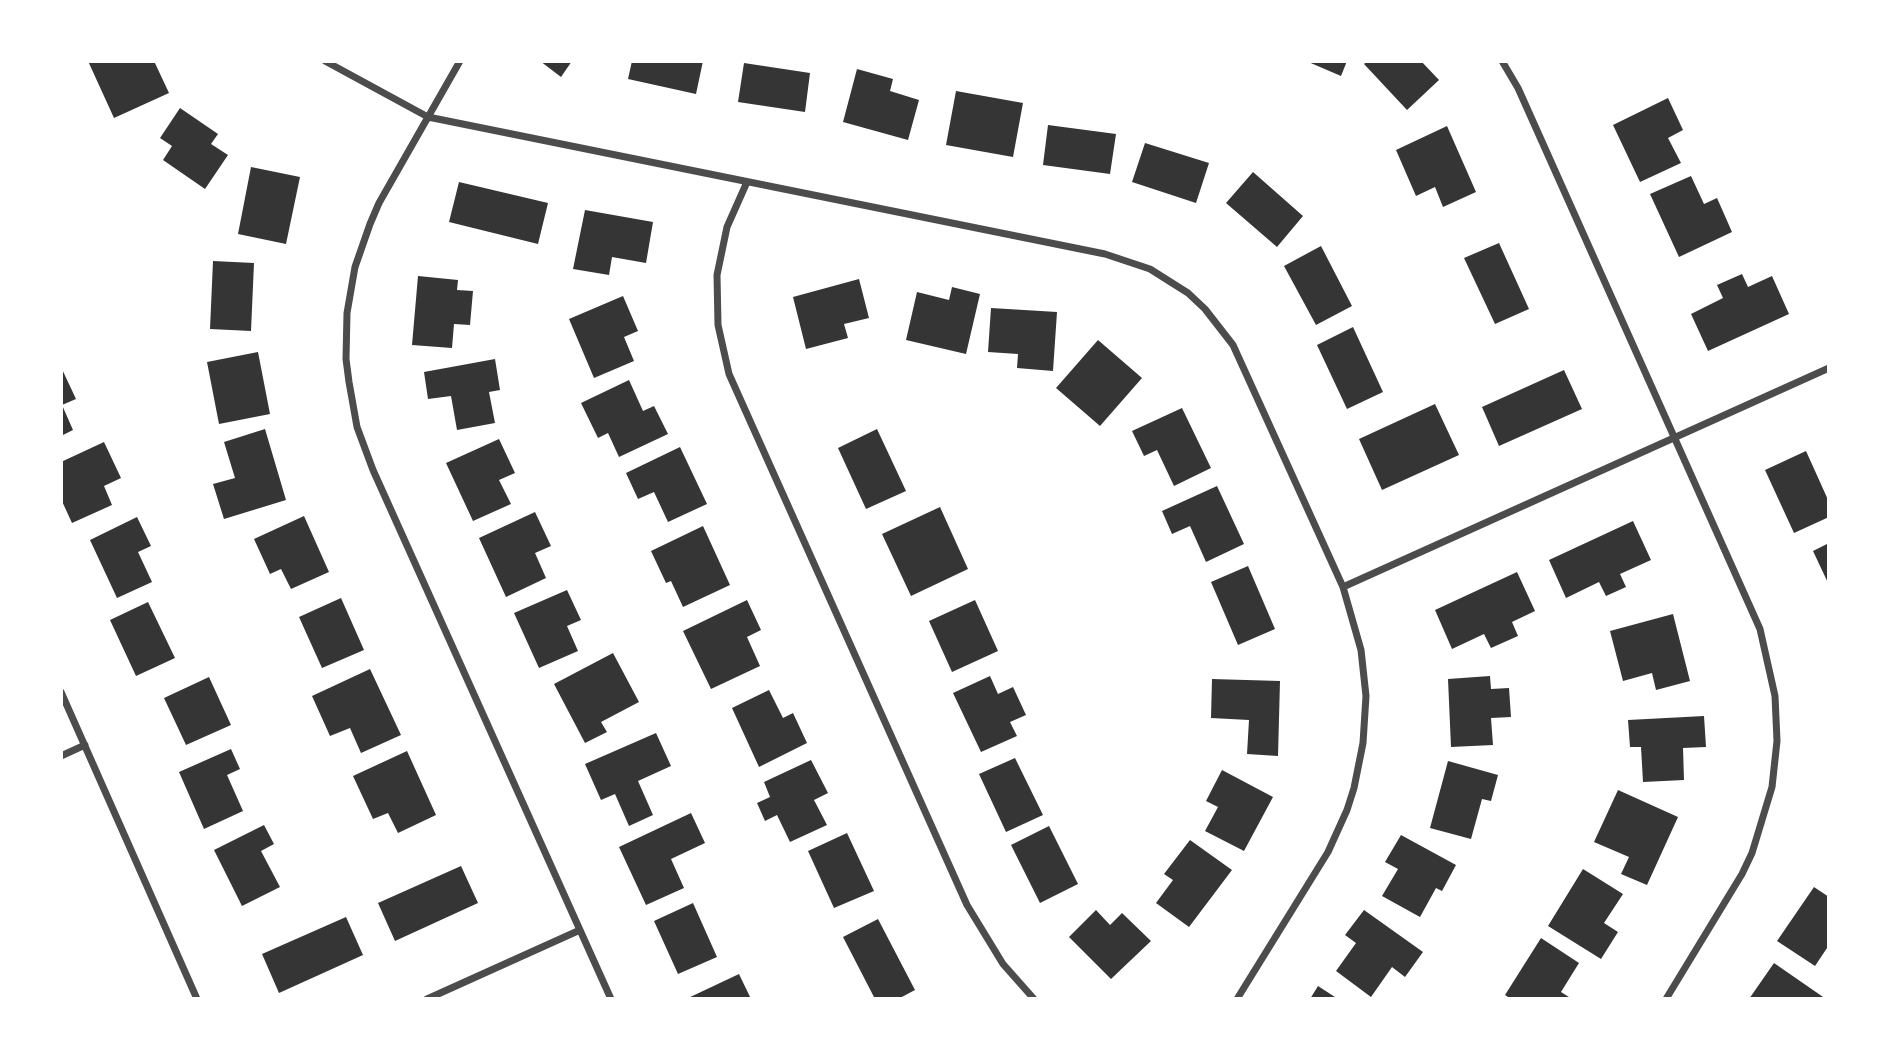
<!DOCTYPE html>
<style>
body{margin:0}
#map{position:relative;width:1890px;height:1060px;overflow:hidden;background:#fff;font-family:Ubuntu,sans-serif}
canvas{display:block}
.frame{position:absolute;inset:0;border:63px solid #fff;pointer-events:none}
</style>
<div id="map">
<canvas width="1890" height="1060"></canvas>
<div class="frame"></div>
</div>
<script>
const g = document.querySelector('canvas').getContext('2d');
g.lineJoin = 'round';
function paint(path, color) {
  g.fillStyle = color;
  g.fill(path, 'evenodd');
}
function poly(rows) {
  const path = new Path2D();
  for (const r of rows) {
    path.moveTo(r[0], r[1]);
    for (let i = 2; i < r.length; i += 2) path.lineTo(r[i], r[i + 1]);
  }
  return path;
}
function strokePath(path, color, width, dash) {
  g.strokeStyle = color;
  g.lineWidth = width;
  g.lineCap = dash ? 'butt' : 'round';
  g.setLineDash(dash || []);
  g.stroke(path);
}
paint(poly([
 [88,61,154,61,169,93,114,118],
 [540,61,572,61,561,77],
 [632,61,703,61,696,94,628,79],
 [1306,61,1347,61,1341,76],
 [1367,61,1421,61,1439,80,1407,110,1364,64],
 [744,63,810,73,805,112,738,102],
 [857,69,893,79,890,91,919,100,908,140,843,122],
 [956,91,1023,103,1013,157,946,145],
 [1668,98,1683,130,1668,138,1681,163,1640,182,1613,125],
 [180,108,218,134,211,144,228,155,205,189,163,160,172,146,160,138],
 [1048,125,1116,134,1110,174,1043,165],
 [1447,126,1476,192,1443,207,1435,187,1416,196,1396,150],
 [1145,143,1209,163,1196,203,1132,182],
 [251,167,300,177,286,244,238,234],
 [1253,172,1303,216,1277,247,1226,203],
 [1691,176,1704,204,1717,198,1732,232,1679,257,1650,194],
 [459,182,548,203,538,244,449,222],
 [585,210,653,222,646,263,612,257,609,275,573,269],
 [1499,243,1529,309,1495,324,1464,258],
 [1321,246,1352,306,1316,325,1284,266],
 [213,261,254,263,251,331,210,329],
 [1742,274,1748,287,1772,276,1789,314,1708,351,1691,314,1723,298,1717,285],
 [418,276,458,280,457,290,473,291,470,325,454,324,452,348,412,345],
 [859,279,869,318,844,324,848,338,806,349,793,297],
 [952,287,980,294,966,354,906,340,917,292,949,300],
 [623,296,638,331,624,337,634,361,594,378,569,319],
 [991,308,1057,312,1053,371,1017,368,1018,354,988,352],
 [1353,327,1383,392,1347,409,1317,345],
 [1098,340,1142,378,1100,426,1056,388],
 [258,352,270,414,219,424,207,362],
 [495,359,500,390,489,392,495,423,457,430,451,396,428,399,424,372],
 [61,367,76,399,62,405,73,430,61,436],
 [1564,370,1582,409,1499,446,1482,407],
 [629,380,643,411,654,406,668,434,619,457,608,433,598,438,581,403],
 [1435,404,1459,455,1382,490,1359,439],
 [1182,408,1211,468,1174,486,1157,450,1144,456,1132,431],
 [265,429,286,500,224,519,213,484,235,478,224,442],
 [877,429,906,491,866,509,838,448],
 [499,439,515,473,499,480,511,504,473,521,446,463],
 [104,442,121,478,104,486,112,505,72,523,61,499,61,462],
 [680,447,707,504,668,522,654,492,638,499,626,473],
 [1806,451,1829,502,1829,517,1794,533,1765,470],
 [1217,486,1244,544,1206,562,1190,526,1172,534,1162,511],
 [940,507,968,569,911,596,882,534],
 [535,512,551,546,535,553,546,578,506,597,479,538],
 [304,516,329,572,291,589,281,569,270,574,254,539],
 [137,517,151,546,138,552,152,582,117,598,90,540],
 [1633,521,1651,560,1620,574,1626,587,1606,596,1599,582,1566,598,1549,560],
 [703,526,730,585,683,607,671,581,666,583,651,551],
 [1829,543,1829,585,1813,551],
 [1248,566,1275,629,1238,645,1211,582],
 [1517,572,1535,611,1512,622,1518,636,1491,648,1484,634,1452,649,1435,610],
 [567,590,581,620,567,626,578,651,539,668,514,613],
 [341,598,364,650,322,668,299,617],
 [747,600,761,630,747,637,760,666,711,689,683,631],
 [975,600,998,651,952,672,929,621],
 [148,602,175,658,136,676,110,620],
 [1673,614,1690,681,1656,690,1652,673,1623,681,1610,631],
 [613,653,639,702,601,722,607,732,585,743,554,684],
 [370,669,401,735,361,753,350,728,330,736,312,696],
 [990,676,998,694,1013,687,1026,715,1010,722,1017,736,981,752,953,693],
 [1490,676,1491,689,1509,688,1511,717,1491,718,1493,745,1451,747,1448,679],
 [209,677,231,725,186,745,164,698],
 [1212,679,1280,681,1278,756,1247,754,1249,720,1211,718],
 [769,690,783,718,793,713,807,743,759,767,732,708],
 [1704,716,1706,747,1683,748,1684,780,1643,782,1641,747,1630,747,1628,720],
 [656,733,671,766,638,781,653,815,629,826,615,794,601,800,585,764],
 [231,749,240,769,227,775,243,811,204,829,179,772],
 [407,751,436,815,398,833,388,813,373,819,353,776],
 [1015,758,1043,815,1006,832,979,774],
 [811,760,828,793,814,800,827,825,790,842,777,815,765,821,757,803,770,797,764,782],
 [1448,761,1498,775,1491,801,1482,799,1471,839,1430,828],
 [1222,770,1273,797,1244,851,1205,831,1218,807,1206,801],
 [1618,790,1678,817,1647,885,1621,874,1629,857,1594,842],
 [691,813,705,843,671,859,684,888,646,905,619,847],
 [264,825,274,844,261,851,280,887,242,906,214,850],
 [1049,826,1078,884,1040,903,1011,845],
 [847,833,874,891,834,908,808,851],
 [1401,835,1456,865,1442,891,1436,888,1420,917,1382,896,1398,869,1385,862],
 [1190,840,1232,870,1189,927,1156,903,1173,880,1164,874],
 [461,866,478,903,395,941,378,903],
 [1583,869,1623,894,1604,923,1618,932,1601,959,1548,926],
 [1814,887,1829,897,1829,945,1815,966,1777,941],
 [693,903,717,957,678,974,654,921],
 [1096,910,1110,925,1122,913,1151,941,1111,979,1069,937],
 [1364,910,1423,952,1405,977,1392,967,1371,997,1336,971,1356,943,1345,935],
 [346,917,363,955,279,993,262,954],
 [878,919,915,990,898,999,875,999,843,937],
 [1541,938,1579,963,1561,992,1572,999,1511,999,1505,995],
 [1774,963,1826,999,1749,999],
 [739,974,751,999,686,999],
 [1318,986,1338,999,1310,999]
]), '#353535');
strokePath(poly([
 [325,61,428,117,1105,254,1150,269,1188,293,1205,309,1233,345,1343,587,1361,650,1366,696,1363,743,1354,788,1347,810,1328,852,1237,999],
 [460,61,379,203,370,224,355,267,347,313,346,359,349,382,357,427,373,470,611,999],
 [1502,61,1518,88,1760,629,1775,696,1777,741,1772,787,1752,853,1742,874,1666,999],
 [747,182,727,227,717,275,718,325,729,374,967,905,1003,964,1034,999],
 [1343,587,1829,368],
 [61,692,197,999],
 [61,756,85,745],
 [427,999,580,930]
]), '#4c4c4c', 7);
</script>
